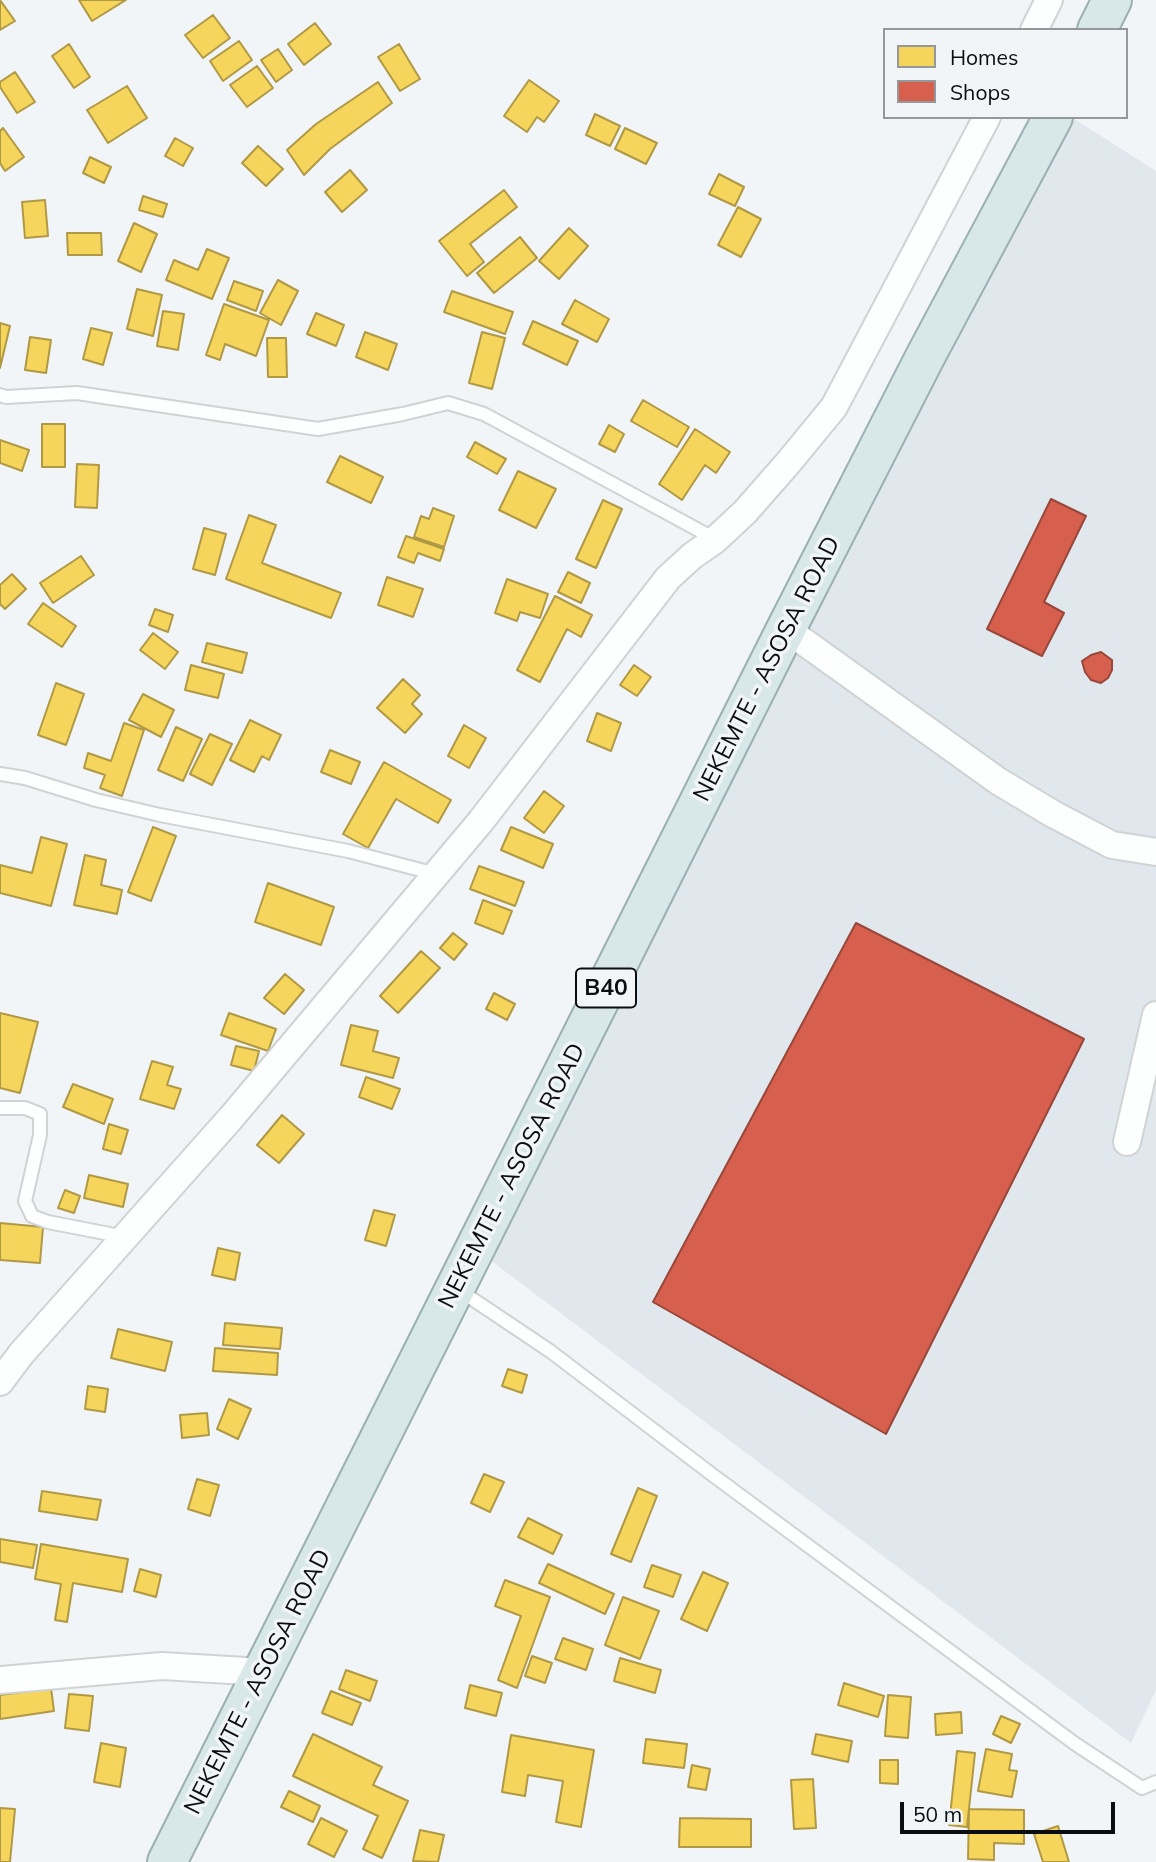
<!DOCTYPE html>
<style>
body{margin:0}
#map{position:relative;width:1156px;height:1862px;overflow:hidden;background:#f2f5f7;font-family:Mulish,sans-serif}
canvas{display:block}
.legend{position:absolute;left:883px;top:28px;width:245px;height:91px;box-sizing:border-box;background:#f1f5f8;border:2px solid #95989a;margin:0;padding:9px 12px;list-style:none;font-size:21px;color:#0c0d0e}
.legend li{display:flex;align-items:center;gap:14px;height:35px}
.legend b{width:35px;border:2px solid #95989a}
.scale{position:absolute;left:900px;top:1802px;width:215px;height:32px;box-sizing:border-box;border:4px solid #0c0d0e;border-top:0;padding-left:9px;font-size:21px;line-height:24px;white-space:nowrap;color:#0c0d0e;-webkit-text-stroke:5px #f1f5f8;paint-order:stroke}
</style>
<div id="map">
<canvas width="1156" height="1862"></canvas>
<ul class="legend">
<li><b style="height:19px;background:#f6d55c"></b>Homes</li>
<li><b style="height:19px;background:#d6604d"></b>Shops</li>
</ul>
<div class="scale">50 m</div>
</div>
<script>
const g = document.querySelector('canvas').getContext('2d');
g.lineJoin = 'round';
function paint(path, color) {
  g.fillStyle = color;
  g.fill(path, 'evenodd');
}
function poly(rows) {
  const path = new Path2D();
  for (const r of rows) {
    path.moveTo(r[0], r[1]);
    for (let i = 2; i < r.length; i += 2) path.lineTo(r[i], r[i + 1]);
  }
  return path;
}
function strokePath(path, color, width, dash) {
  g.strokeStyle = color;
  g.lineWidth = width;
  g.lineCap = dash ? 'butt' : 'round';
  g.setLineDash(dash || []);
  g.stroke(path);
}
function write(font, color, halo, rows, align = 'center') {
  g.font = font + ' Mulish,sans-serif';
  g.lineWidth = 7;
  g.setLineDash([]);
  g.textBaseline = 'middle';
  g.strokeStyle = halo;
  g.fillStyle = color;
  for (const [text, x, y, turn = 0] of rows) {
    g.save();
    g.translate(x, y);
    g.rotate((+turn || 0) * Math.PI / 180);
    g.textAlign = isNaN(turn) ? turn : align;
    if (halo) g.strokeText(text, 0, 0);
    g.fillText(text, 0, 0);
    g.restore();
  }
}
paint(poly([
 [1071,117,1156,171,1156,1690,1131,1743,461,1238]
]), '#e0e7ed');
const homes = poly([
 [0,0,15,21,0,30,0,0],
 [79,0,126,0,92,21,79,0],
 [213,15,230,38,203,58,185,35,213,15],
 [315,23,331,44,304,65,288,44,315,23],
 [239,41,252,60,223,81,210,61,239,41],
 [69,44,90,77,74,88,52,56,69,44],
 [399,44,420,79,400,91,378,57,399,44],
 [278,49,292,70,276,82,261,60,278,49],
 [257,66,273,88,247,107,230,85,257,66],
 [15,72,35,102,17,113,0,87,0,82,15,72],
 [529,80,559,101,544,122,537,117,527,132,504,116,529,80],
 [378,82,392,103,330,149,304,175,287,150,316,124,378,82],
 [127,86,147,118,108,143,87,110,127,86],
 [595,114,620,126,610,146,586,135,595,114],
 [3,128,24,157,5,171,0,163,0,131,3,128],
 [625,128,657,143,646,164,615,149,625,128],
 [175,138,193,148,183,166,165,156,175,138],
 [258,146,283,169,266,186,242,163,258,146],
 [90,157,111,167,104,183,83,173,90,157],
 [350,170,367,190,342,212,325,192,350,170],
 [719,174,744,187,735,206,709,194,719,174],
 [504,190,517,207,470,244,484,262,467,276,439,241,504,190],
 [143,196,167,204,163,217,139,210,143,196],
 [45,200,48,236,25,238,22,202,45,200],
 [738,207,761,219,741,257,718,245,738,207],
 [134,223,157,234,141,272,118,261,134,223],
 [569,228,588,246,559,279,539,261,569,228],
 [67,233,101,233,102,255,68,255,67,233],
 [520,237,537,258,494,293,477,273,520,237],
 [207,249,229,258,212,299,166,280,174,260,198,270,207,249],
 [278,280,298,291,281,325,260,313,278,280],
 [234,281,263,291,256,311,227,300,234,281],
 [137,289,162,295,153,336,127,329,137,289],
 [452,291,513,312,505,334,444,312,452,291],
 [575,300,609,319,597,342,562,324,575,300],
 [224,304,269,320,256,356,225,344,220,360,206,355,224,304],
 [163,311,184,314,178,350,157,346,163,311],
 [316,313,344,325,336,346,307,334,316,313],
 [533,321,578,341,567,365,523,344,533,321],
 [0,323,10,326,0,368,0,323],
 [91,328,112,333,103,365,83,359,91,328],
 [365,332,397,344,388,370,356,357,365,332],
 [482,332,505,338,492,389,469,383,482,332],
 [30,337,51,340,46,373,25,370,30,337],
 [267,338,286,338,287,377,268,377,267,338],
 [643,400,689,427,677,447,631,421,643,400],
 [42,424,65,424,65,467,42,467,42,424],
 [609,425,624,434,615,452,599,444,609,425],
 [695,429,730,452,716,473,705,465,682,500,659,484,695,429],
 [0,440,29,450,22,471,0,463,0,440],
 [475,442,506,459,497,474,467,457,475,442],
 [340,456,383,477,371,503,327,482,340,456],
 [77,464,99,465,97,508,75,507,77,464],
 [518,471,556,489,536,528,499,510,518,471],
 [603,500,622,509,596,568,576,559,603,500],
 [433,508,454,516,444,547,414,537,421,516,429,519,433,508],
 [249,515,276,525,262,563,341,593,331,618,226,579,249,515],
 [204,528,226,534,215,575,193,569,204,528],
 [406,536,444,549,440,561,418,553,414,563,398,557,406,536],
 [81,556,94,575,53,603,40,583,81,556],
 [568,572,590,583,581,603,558,592,568,572],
 [12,574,26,589,5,609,0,604,0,585,12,574],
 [387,577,423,589,413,617,378,605,387,577],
 [507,579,548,594,540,618,520,612,517,621,495,613,507,579],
 [555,596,592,615,581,637,567,629,540,682,517,670,555,596],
 [43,603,76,626,62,647,28,624,43,603],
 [155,609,173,615,168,632,149,625,155,609],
 [153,633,178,652,165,669,140,650,153,633],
 [207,643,247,653,242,673,202,662,207,643],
 [191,665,224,674,218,698,185,690,191,665],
 [634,665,651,677,637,696,620,685,634,665],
 [403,679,420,695,412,704,422,714,405,733,377,708,403,679],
 [56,683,84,694,66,745,38,735,56,683],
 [143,694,174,710,161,737,129,720,143,694],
 [597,713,621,723,611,751,587,741,597,713],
 [250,720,281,735,269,760,262,756,254,772,230,760,250,720],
 [124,723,144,730,122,796,100,788,105,775,84,768,88,753,111,761,124,723],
 [464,725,486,738,469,768,448,756,464,725],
 [176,727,202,739,183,781,158,770,176,727],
 [210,734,232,744,212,785,190,774,210,734],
 [330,750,360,762,351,784,321,772,330,750],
 [384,762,451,800,438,823,396,799,368,848,343,834,384,762],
 [544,791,564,806,544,833,524,818,544,791],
 [153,827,176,836,151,901,128,892,153,827],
 [511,827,553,844,543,868,501,850,511,827],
 [41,837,67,844,51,906,0,893,0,865,32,873,41,837],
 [85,855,106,860,101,885,122,890,117,914,74,905,85,855],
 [479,866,524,882,515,906,470,889,479,866],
 [268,883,334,907,321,945,255,922,268,883],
 [483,900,512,911,503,934,475,923,483,900],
 [453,933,467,944,454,960,440,948,453,933],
 [421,951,440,968,398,1013,380,996,421,951],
 [285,974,304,990,284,1014,264,998,285,974],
 [494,993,515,1004,507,1020,486,1009,494,993],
 [0,1013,38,1022,20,1093,0,1088,0,1013],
 [229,1013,276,1029,268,1051,221,1035,229,1013],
 [351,1025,378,1031,373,1051,399,1058,393,1078,341,1065,351,1025],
 [236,1046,259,1051,254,1071,231,1065,236,1046],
 [152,1061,173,1067,167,1085,181,1089,174,1109,140,1099,152,1061],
 [366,1077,400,1089,392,1109,359,1097,366,1077],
 [73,1084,113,1099,104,1124,63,1107,73,1084],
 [282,1115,304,1134,279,1163,257,1145,282,1115],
 [109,1124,128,1130,121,1154,103,1149,109,1124],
 [89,1175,128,1184,123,1207,84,1198,89,1175],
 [65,1190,80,1196,74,1213,58,1208,65,1190],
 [374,1210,395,1215,386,1246,365,1240,374,1210],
 [0,1223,43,1227,40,1263,0,1260,0,1223],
 [218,1248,240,1253,235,1280,212,1275,218,1248],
 [225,1323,282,1328,280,1349,223,1345,225,1323],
 [118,1329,172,1342,165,1371,111,1358,118,1329],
 [215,1348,278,1353,277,1375,213,1371,215,1348],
 [508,1369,527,1375,522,1393,502,1386,508,1369],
 [88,1386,108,1389,105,1412,85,1409,88,1386],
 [229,1399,251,1409,238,1439,217,1429,229,1399],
 [207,1413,209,1435,182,1438,180,1415,207,1413],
 [484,1474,504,1482,490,1512,471,1503,484,1474],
 [197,1479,219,1485,210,1516,188,1509,197,1479],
 [638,1488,657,1496,631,1562,611,1554,638,1488],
 [42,1491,101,1500,97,1520,39,1511,42,1491],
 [528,1518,562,1535,553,1554,518,1537,528,1518],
 [0,1539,37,1545,33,1568,0,1562,0,1539],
 [41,1544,128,1559,122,1592,73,1583,67,1622,55,1620,61,1584,35,1579,41,1544],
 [548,1564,614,1594,605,1614,539,1583,548,1564],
 [652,1565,681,1575,673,1597,644,1587,652,1565],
 [140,1569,161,1575,156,1597,134,1591,140,1569],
 [703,1572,728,1583,707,1631,681,1619,703,1572],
 [505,1580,550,1597,517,1688,498,1680,521,1616,495,1606,505,1580],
 [623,1597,659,1611,640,1659,605,1645,623,1597],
 [563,1638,593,1649,586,1670,555,1659,563,1638],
 [532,1656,552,1663,545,1683,525,1676,532,1656],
 [620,1658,661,1670,655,1693,614,1681,620,1658],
 [346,1670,377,1681,370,1701,339,1689,346,1670],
 [844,1683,884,1696,878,1717,838,1705,844,1683],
 [470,1685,502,1693,496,1716,465,1708,470,1685],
 [51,1688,54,1711,0,1719,0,1695,51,1688],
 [331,1691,361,1703,352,1725,322,1713,331,1691],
 [69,1694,93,1696,89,1731,65,1728,69,1694],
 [888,1695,911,1697,908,1738,885,1736,888,1695],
 [961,1712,962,1733,936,1735,935,1714,961,1712],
 [1001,1716,1020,1724,1011,1743,993,1734,1001,1716],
 [313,1734,382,1767,373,1785,408,1801,382,1858,363,1849,378,1816,293,1776,313,1734],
 [816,1734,852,1741,848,1762,812,1754,816,1734],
 [511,1735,594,1750,581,1827,556,1822,563,1781,528,1775,525,1796,502,1792,511,1735],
 [646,1739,687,1744,684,1768,643,1763,646,1739],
 [101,1743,126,1748,120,1787,94,1782,101,1743],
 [986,1749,1012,1754,1009,1770,1017,1771,1012,1797,978,1791,986,1749],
 [957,1751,975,1753,967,1827,949,1825,957,1751],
 [880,1760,898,1760,898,1784,880,1783,880,1760],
 [692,1765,710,1769,706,1790,688,1787,692,1765],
 [813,1779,816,1828,794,1829,791,1780,813,1779],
 [289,1791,320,1806,313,1822,281,1807,289,1791],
 [0,1808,15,1809,10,1862,0,1862,0,1808],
 [969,1809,1024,1810,1024,1844,994,1843,994,1860,968,1859,969,1809],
 [321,1818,347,1831,334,1857,308,1844,321,1818],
 [680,1818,751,1819,751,1847,679,1847,680,1818],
 [1058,1826,1069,1862,1043,1862,1034,1834,1058,1826],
 [420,1830,444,1835,438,1862,413,1861,420,1830]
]);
paint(homes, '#f6d55c');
strokePath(homes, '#b09945', 2);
const shops = poly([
 [1051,499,1086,516,1044,602,1064,613,1042,656,987,629,1051,499],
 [1101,652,1112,660,1112,670,1108,678,1101,683,1091,680,1085,672,1082,661,1091,655,1101,652],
 [856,923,1084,1039,886,1434,653,1302,856,923]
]);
paint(shops, '#d6604d');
strokePath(shops, '#99473a', 2);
const service = poly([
 [0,395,6,397,77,393,318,429,403,414,448,403,484,414,715,539],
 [0,774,25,778,96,800,160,815,348,851,436,874],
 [0,1108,25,1108,40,1114,40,1135,25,1201,32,1216,48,1222,125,1237],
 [459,1290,550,1351,710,1473,1074,1743,1142,1788,1156,1782]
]);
const minor = poly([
 [1034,30,1049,0],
 [786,629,998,781,1053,814,1112,845,1156,852],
 [1127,1142,1156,1015],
 [0,1382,21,1354,230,1119,481,821,668,578,692,556,715,540,745,512,788,463,834,407,987,117],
 [0,1680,162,1666,263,1672]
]);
const trunk = poly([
 [1097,30,1112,0],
 [167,1862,786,629,925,357,1053,117]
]);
strokePath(service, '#d0d3d4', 16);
strokePath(minor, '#d0d3d4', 30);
strokePath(trunk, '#9ab0b2', 42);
strokePath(service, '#fdfefe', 12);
strokePath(minor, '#fdfefe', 26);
strokePath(trunk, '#d8e8e8', 38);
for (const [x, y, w] of [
 [606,988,60]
]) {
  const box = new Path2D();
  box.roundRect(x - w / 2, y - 19.5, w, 39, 5);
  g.fillStyle = '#f1f5f8';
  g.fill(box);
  strokePath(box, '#0c0d0e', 2);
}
write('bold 23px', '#0c0d0e', null, [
 ["B40",606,988]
]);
write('24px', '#0c0d0e', '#f1f5f8', [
 ["NEKEMTE - ASOSA ROAD",767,669,-63],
 ["NEKEMTE - ASOSA ROAD",512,1176,-63],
 ["NEKEMTE - ASOSA ROAD",258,1682,-63]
]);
</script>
